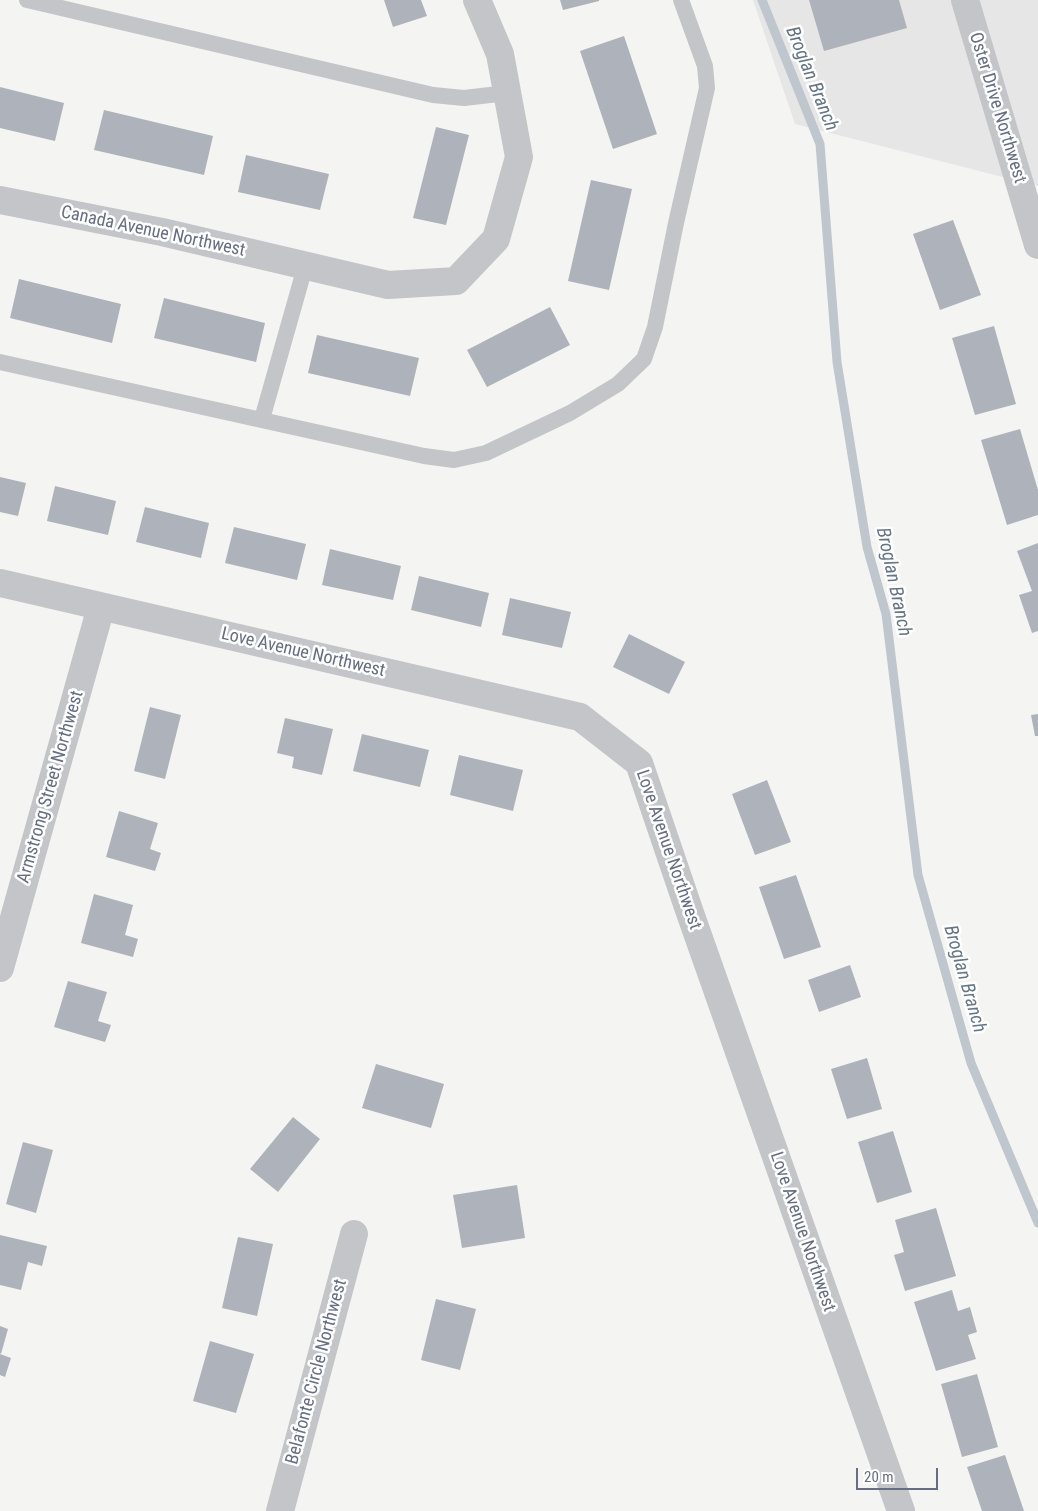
<!DOCTYPE html>
<style>
body{margin:0}
#map{position:relative;width:1038px;height:1511px;overflow:hidden;background:#f4f5f2;font-family:"Roboto Condensed",sans-serif}
canvas{display:block}
.scale{position:absolute;left:856px;top:1468px;width:82px;height:22px;box-sizing:border-box;border:2px solid #656e82;border-top:0;padding-left:6px;font-size:15px;line-height:18px;white-space:nowrap;color:#656e82;-webkit-text-stroke:4px #fff;paint-order:stroke}
</style>
<div id="map">
<canvas width="1038" height="1511"></canvas>
<div class="scale">20 m</div>
</div>
<script>
const g = document.querySelector('canvas').getContext('2d');
g.lineJoin = 'round';
function paint(path, color) {
  g.fillStyle = color;
  g.fill(path, 'evenodd');
}
function poly(rows) {
  const path = new Path2D();
  for (const r of rows) {
    path.moveTo(r[0], r[1]);
    for (let i = 2; i < r.length; i += 2) path.lineTo(r[i], r[i + 1]);
  }
  return path;
}
function strokePath(path, color, width, dash) {
  g.strokeStyle = color;
  g.lineWidth = width;
  g.lineCap = dash ? 'butt' : 'round';
  g.setLineDash(dash || []);
  g.stroke(path);
}
function write(font, color, halo, rows, align = 'center') {
  g.font = font + ' "Roboto Condensed",sans-serif';
  g.lineWidth = 5;
  g.setLineDash([]);
  g.textBaseline = 'middle';
  g.strokeStyle = halo;
  g.fillStyle = color;
  for (const [text, x, y, turn = 0] of rows) {
    g.save();
    g.translate(x, y);
    g.rotate((+turn || 0) * Math.PI / 180);
    g.textAlign = isNaN(turn) ? turn : align;
    if (halo) g.strokeText(text, 0, 0);
    g.fillText(text, 0, 0);
    g.restore();
  }
}
paint(poly([
 [753,0,1038,0,1038,186,795,124]
]), '#e5e6e5');
strokePath(poly([
 [762,0,820,144,837,362,867,547,886,614,918,875,971,1063,1038,1223]
]), '#c0c6ce', 9);
paint(poly([
 [384,0,421,0,427,16,393,27],
 [560,0,599,0,599,1,563,10],
 [809,0,899,0,907,28,824,51],
 [624,36,657,134,613,149,580,51],
 [0,87,64,103,55,141,0,128],
 [104,110,213,136,204,175,94,150],
 [436,127,469,135,446,225,413,218],
 [246,155,329,174,320,210,238,192],
 [591,180,632,189,609,290,568,281],
 [953,220,981,295,940,310,913,234],
 [19,279,121,304,112,343,10,318],
 [164,298,265,323,256,362,154,338],
 [550,307,570,345,487,387,467,350],
 [994,326,1016,404,975,415,952,338],
 [317,335,419,358,410,396,308,373],
 [1020,429,1038,490,1038,515,1007,525,981,440],
 [0,477,26,483,18,516,0,512],
 [55,486,116,501,108,535,47,521],
 [145,507,209,523,201,558,136,542],
 [234,527,306,544,297,580,225,563],
 [1038,543,1038,631,1032,633,1019,595,1032,591,1017,551],
 [330,549,401,566,393,600,322,585],
 [419,576,489,593,481,627,411,610],
 [510,598,571,612,562,648,502,635],
 [629,634,685,662,669,694,613,667],
 [150,707,181,715,165,779,134,771],
 [1038,714,1038,736,1035,736,1031,715],
 [285,718,333,729,322,775,292,768,294,757,277,753],
 [362,734,429,750,420,787,353,771],
 [459,755,523,770,513,811,450,795],
 [767,780,791,842,755,855,732,794],
 [119,811,158,823,150,849,161,853,155,871,106,857],
 [796,875,821,947,784,959,759,887],
 [94,894,133,905,125,935,138,939,133,957,81,943],
 [850,965,861,997,819,1012,808,980],
 [68,981,107,992,98,1021,111,1025,105,1042,54,1027],
 [867,1058,882,1109,847,1119,831,1069],
 [376,1064,444,1084,431,1128,362,1108],
 [293,1117,320,1139,278,1192,250,1169],
 [893,1131,912,1192,877,1203,858,1142],
 [23,1142,53,1150,36,1213,6,1204],
 [517,1185,525,1238,462,1248,453,1195],
 [936,1208,956,1276,905,1291,894,1255,904,1252,895,1220],
 [0,1235,47,1246,42,1266,28,1262,21,1290,0,1285],
 [238,1237,273,1244,257,1316,222,1308],
 [952,1290,958,1311,970,1307,977,1332,968,1335,976,1359,936,1371,914,1302],
 [436,1299,476,1309,460,1370,421,1360],
 [0,1326,8,1329,1,1354,0,1353],
 [210,1341,254,1354,236,1413,193,1401],
 [0,1354,11,1358,5,1377,0,1375],
 [977,1374,998,1447,962,1457,941,1384],
 [1005,1455,1024,1511,982,1511,967,1467]
]), '#aeb2ba');
strokePath(poly([
 [27,0,433,95,464,98,507,93],
 [0,362,424,456,454,460,486,453,570,413,618,384,644,359,655,327,676,223,707,88,705,66,681,0],
 [262,419,305,267]
]), '#c3c5c9', 16);
strokePath(poly([
 [965,0,1038,245],
 [0,200,162,232,388,285,456,281,496,239,519,157,500,54,477,0],
 [0,583,580,717,639,763,689,910,901,1511],
 [0,968,101,607],
 [280,1511,354,1234]
]), '#c3c5c9', 28);
write('18px', '#656e82', '#fff', [
 ["Oster Drive Northwest",997,108,73],
 ["Canada Avenue Northwest",153,232,12],
 ["Love Avenue Northwest",303,653,13],
 ["Armstrong Street Northwest",51,787,-74],
 ["Love Avenue Northwest",668,850,71],
 ["Love Avenue Northwest",802,1232,71],
 ["Belafonte Circle Northwest",317,1372,-75]
]);
write('italic 19px', '#657585', '#fff', [
 ["Broglan Branch",811,79,68],
 ["Broglan Branch",893,582,78],
 ["Broglan Branch",964,979,74]
]);
</script>
